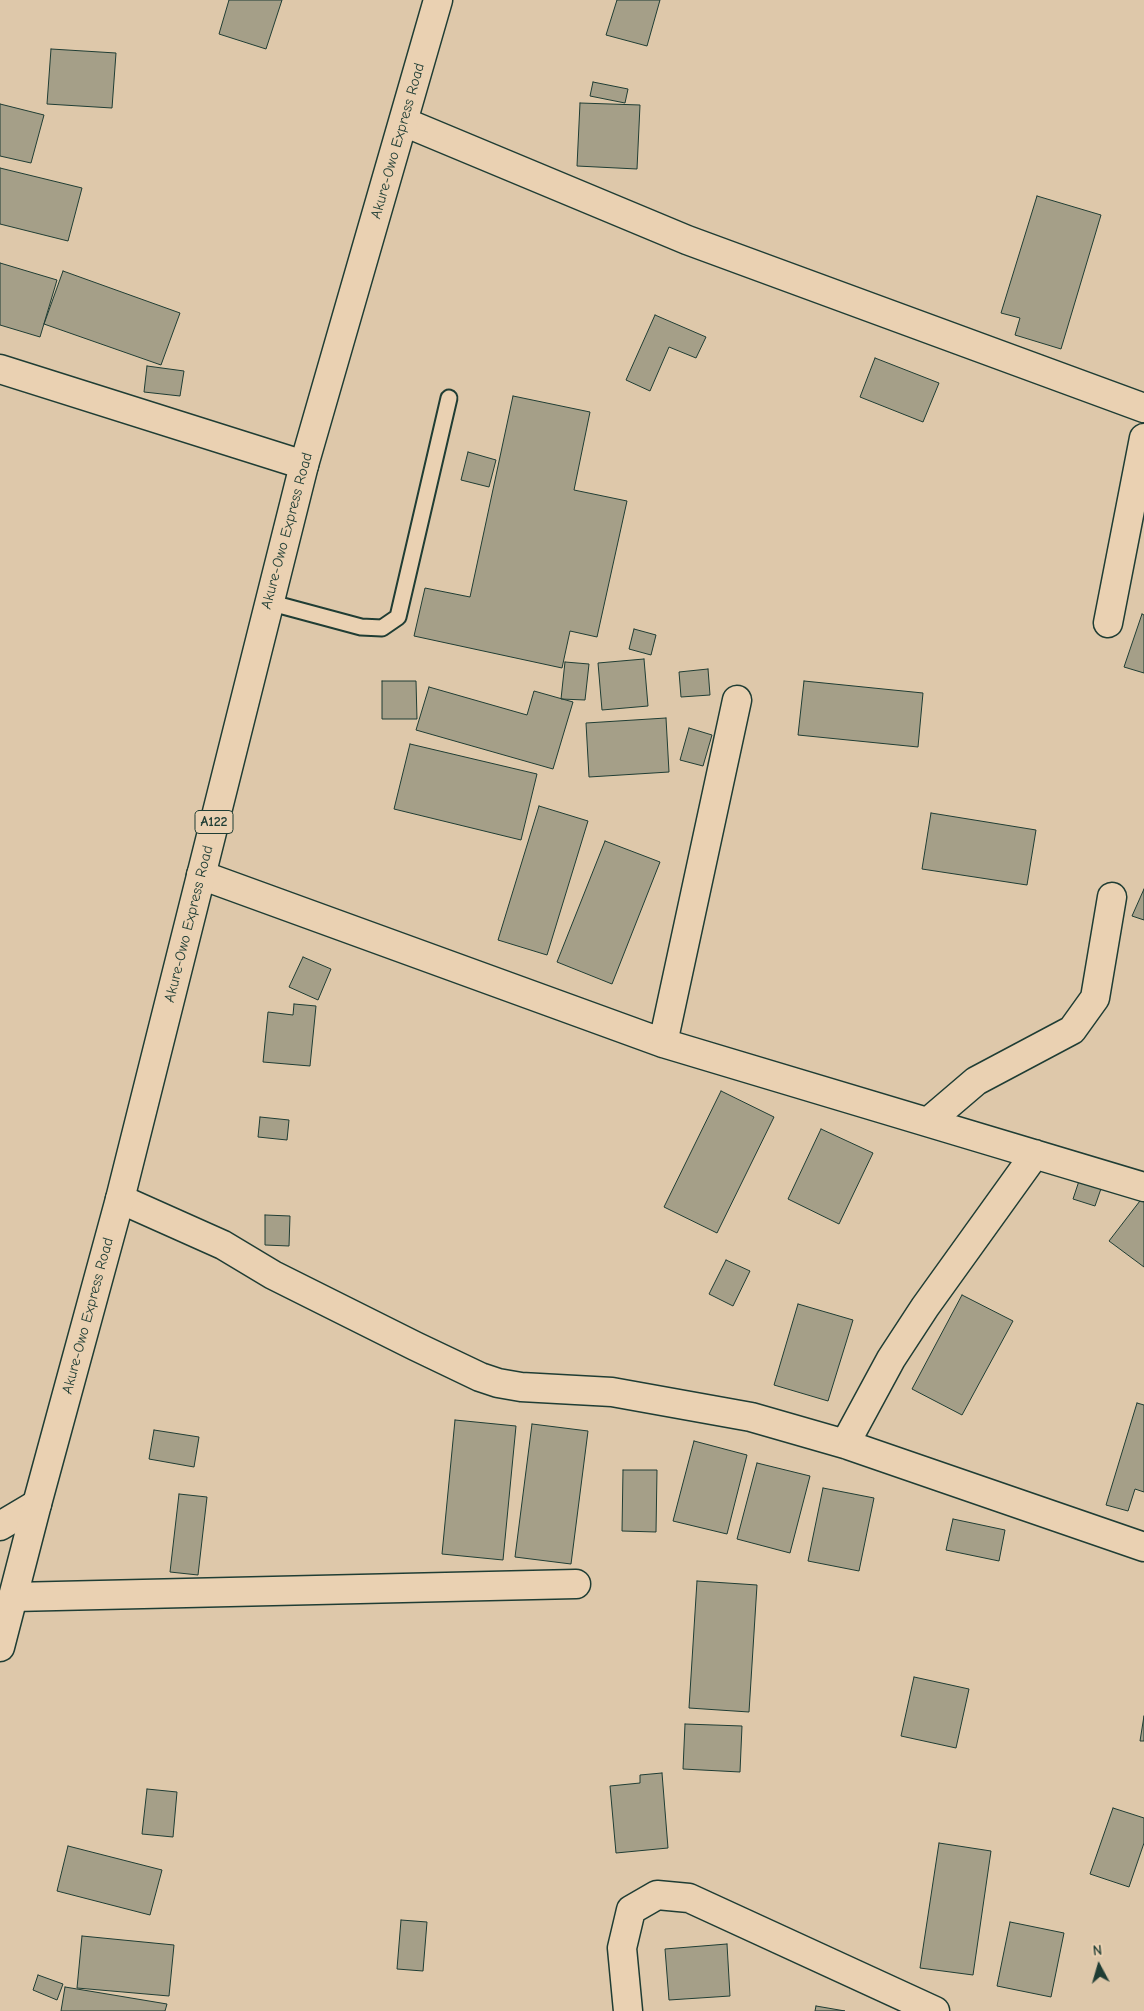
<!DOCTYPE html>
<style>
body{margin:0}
#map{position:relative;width:1144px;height:2011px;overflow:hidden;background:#dec8aa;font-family:"Comic Neue",sans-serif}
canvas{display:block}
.north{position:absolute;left:1074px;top:1941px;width:50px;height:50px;-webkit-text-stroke:4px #ead1b2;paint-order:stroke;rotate:354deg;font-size:14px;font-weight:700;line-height:20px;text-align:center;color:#1f3d34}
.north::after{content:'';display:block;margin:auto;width:18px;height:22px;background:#1f3d34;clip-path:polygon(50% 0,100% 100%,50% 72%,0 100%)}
</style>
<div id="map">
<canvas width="1144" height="2011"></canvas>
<div class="north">N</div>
</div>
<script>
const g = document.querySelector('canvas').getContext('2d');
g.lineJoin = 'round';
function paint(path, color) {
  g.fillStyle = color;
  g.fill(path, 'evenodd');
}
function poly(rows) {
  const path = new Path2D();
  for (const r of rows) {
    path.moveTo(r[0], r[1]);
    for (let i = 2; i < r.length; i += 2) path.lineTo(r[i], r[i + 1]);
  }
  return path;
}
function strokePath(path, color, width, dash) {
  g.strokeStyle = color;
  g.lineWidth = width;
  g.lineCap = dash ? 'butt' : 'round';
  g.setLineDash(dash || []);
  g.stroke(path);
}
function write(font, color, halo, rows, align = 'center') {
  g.font = font + ' "Comic Neue",sans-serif';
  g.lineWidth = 4;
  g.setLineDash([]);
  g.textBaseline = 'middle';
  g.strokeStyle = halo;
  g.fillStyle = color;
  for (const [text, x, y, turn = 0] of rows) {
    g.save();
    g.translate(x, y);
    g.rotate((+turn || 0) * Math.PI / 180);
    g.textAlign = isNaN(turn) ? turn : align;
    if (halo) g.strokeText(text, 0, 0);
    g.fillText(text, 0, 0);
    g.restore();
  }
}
const building = poly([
 [229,0,282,0,266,49,219,34,229,0],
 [617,0,660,0,647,46,606,35,617,0],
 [51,49,116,53,112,108,47,104,51,49],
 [593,82,628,89,625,103,590,96,593,82],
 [580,103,640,105,637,169,577,166,580,103],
 [0,104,44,115,31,163,0,156,0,104],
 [0,168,82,188,68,241,0,224,0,168],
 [1037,196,1101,215,1061,349,1015,335,1020,318,1001,313,1037,196],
 [0,263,57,280,40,337,0,325,0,263],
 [63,271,180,313,161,365,44,324,63,271],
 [655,315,706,337,696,358,669,347,650,391,626,380,655,315],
 [875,358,939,383,923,422,860,397,875,358],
 [147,366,184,371,180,396,144,392,147,366],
 [513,396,590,412,574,490,627,501,597,637,570,631,562,668,414,636,425,588,470,597,513,396],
 [468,452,496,460,489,487,461,480,468,452],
 [1142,614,1144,615,1144,673,1124,667,1142,614],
 [634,629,656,635,651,655,629,649,634,629],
 [644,659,648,706,602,710,598,663,644,659],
 [565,662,589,664,585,700,561,699,565,662],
 [708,669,710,695,681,697,679,672,708,669],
 [382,681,416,681,417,719,382,719,382,681],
 [804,681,923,693,918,747,798,735,804,681],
 [429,687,527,715,534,691,573,702,553,769,416,730,429,687],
 [666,718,669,772,589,777,586,723,666,718],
 [689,728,712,735,703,766,680,760,689,728],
 [410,744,537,774,521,840,394,809,410,744],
 [539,806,588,821,547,955,498,940,539,806],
 [931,813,1036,830,1027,885,922,869,931,813],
 [605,841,660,862,612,984,557,962,605,841],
 [1144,889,1144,920,1132,916,1144,889],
 [303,957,331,969,318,1000,289,987,303,957],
 [294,1004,316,1006,310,1066,263,1062,268,1012,293,1015,294,1004],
 [721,1091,774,1117,717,1233,664,1207,721,1091],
 [260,1117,289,1120,287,1140,258,1137,260,1117],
 [821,1129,873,1153,839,1224,788,1199,821,1129],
 [1082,1172,1104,1180,1095,1206,1073,1199,1082,1172],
 [1143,1197,1144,1198,1144,1267,1109,1241,1143,1197],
 [265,1215,290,1216,289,1246,265,1245,265,1215],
 [726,1260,750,1271,733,1306,709,1294,726,1260],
 [962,1295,1013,1321,962,1415,912,1389,962,1295],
 [798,1304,853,1320,828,1401,774,1385,798,1304],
 [1137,1403,1144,1405,1144,1492,1135,1489,1128,1511,1106,1505,1137,1403],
 [455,1420,516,1426,503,1560,442,1554,455,1420],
 [532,1424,588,1431,571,1564,515,1557,532,1424],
 [154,1430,199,1437,194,1467,149,1459,154,1430],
 [694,1441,747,1455,727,1534,673,1521,694,1441],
 [757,1463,810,1476,790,1553,737,1539,757,1463],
 [623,1470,657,1470,656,1532,622,1531,623,1470],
 [823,1488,874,1498,859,1571,808,1561,823,1488],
 [179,1494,207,1497,198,1575,170,1572,179,1494],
 [953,1519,1005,1530,999,1561,946,1550,953,1519],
 [697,1581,757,1585,749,1712,689,1708,697,1581],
 [914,1677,969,1689,956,1748,901,1736,914,1677],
 [1144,1716,1144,1741,1140,1741,1144,1716],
 [685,1724,742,1726,740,1772,683,1769,685,1724],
 [662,1773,668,1848,616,1853,610,1786,640,1783,640,1775,662,1773],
 [147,1789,177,1792,173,1837,142,1834,147,1789],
 [1113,1808,1144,1818,1144,1843,1129,1887,1090,1874,1113,1808],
 [939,1843,991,1851,973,1975,920,1968,939,1843],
 [68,1846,162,1870,150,1915,57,1891,68,1846],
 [401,1920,427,1922,423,1971,397,1969,401,1920],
 [1010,1922,1064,1933,1051,1997,997,1986,1010,1922],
 [82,1936,174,1945,169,1996,77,1988,82,1936],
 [727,1944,730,1996,669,2000,665,1949,727,1944],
 [38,1975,63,1984,57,2000,33,1990,38,1975],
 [65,1987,167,2004,165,2011,61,2011,65,1987],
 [816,2006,845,2011,815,2011,816,2006]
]);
paint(building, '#a59f88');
strokePath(building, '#1f3d34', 1);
const service = poly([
 [268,602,361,627,382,628,398,617,449,398]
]);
const minor = poly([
 [404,122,687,240,1144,408],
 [0,369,304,465],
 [1108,623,1144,438],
 [201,875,663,1043,1144,1187],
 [663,1043,737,700],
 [928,1122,976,1081,1072,1030,1095,998,1112,897],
 [120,1199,223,1245,273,1275,415,1346,480,1377,498,1383,521,1387,612,1392,751,1417,845,1444,1144,1547],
 [845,1444,891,1359,925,1307,1035,1154],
 [0,1526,37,1504],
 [13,1597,576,1584],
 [628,2011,622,1948,631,1910,657,1895,689,1898,935,2011]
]);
const trunk = poly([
 [0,1647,37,1504,120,1199,304,465,438,0]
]);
strokePath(service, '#1f3d34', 19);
strokePath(minor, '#1f3d34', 31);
strokePath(trunk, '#1f3d34', 31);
strokePath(service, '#ead1b2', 15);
strokePath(minor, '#ead1b2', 28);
strokePath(trunk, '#ead1b2', 28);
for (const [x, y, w] of [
 [214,822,38]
]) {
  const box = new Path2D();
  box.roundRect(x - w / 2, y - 11.5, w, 23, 4);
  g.fillStyle = '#ead1b2';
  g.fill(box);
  strokePath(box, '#1f3d34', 1);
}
write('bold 14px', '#1f3d34', null, [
 ["A122",214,822]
]);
write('15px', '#1f3d34', '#ead1b2', [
 ["Akure-Owo Express Road",398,141,-74],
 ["Akure-Owo Express Road",287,531,-75],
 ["Akure-Owo Express Road",189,924,-76],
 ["Akure-Owo Express Road",88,1316,-75]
]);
</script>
